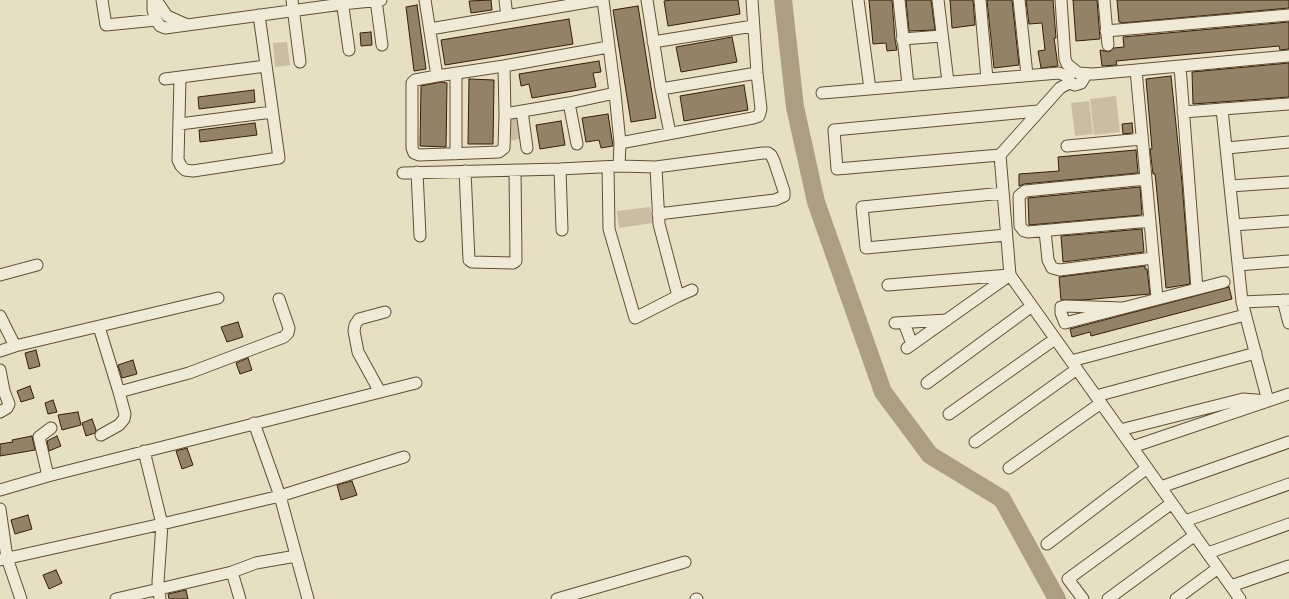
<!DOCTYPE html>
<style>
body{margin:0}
canvas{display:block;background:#e7dfc2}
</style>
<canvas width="1289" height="599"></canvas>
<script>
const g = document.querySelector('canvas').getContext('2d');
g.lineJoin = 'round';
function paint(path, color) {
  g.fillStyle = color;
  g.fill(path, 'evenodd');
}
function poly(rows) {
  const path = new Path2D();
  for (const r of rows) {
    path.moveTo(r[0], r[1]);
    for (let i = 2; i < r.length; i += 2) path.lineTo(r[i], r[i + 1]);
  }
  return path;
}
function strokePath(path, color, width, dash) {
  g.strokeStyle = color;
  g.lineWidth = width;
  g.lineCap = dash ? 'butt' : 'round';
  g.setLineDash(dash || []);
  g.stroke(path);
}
paint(poly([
 [287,42,290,65,275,67,273,43],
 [1116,96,1120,132,1094,135,1090,99],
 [1089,101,1093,134,1075,136,1071,103],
 [518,116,522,138,511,141,507,118],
 [650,207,653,223,619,228,617,211]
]), '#c9bea2');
strokePath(poly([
 [783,0,795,107,816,202,883,392,930,455,1002,499,1057,599]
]), '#ab9e81', 18);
const building = poly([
 [491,0,492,10,471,13,469,1,491,0],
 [670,0,738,0,740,14,668,26,664,1,670,0],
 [869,0,892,0,895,40,897,50,887,51,886,43,873,44,869,0],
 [906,0,931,0,935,30,909,31,906,0],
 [950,0,973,0,975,25,952,28,950,0],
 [987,0,1012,0,1019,65,994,68,987,0],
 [1026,0,1053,0,1056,38,1054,38,1058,66,1041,68,1038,51,1045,50,1042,23,1029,24,1026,0],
 [1073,0,1097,0,1100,39,1076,41,1073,0],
 [1117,0,1289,0,1289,8,1121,23,1121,22,1119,22,1117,0],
 [417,5,426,69,414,71,406,7,417,5],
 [638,6,656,118,631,122,613,10,638,6],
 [569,19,573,44,445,65,441,40,569,19],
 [1289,22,1289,49,1280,50,1279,46,1116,61,1117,65,1102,66,1100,50,1109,52,1114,48,1124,47,1123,37,1289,22],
 [371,32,372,45,361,46,360,33,371,32],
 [732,37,737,62,681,72,676,47,732,37],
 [599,61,601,72,593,73,596,87,532,98,529,84,521,86,519,74,599,61],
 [1289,63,1289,97,1193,104,1192,72,1289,63],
 [1171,76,1182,183,1190,284,1166,288,1156,183,1155,174,1153,174,1150,149,1152,149,1146,79,1171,76],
 [469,79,494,80,493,144,468,144,469,79],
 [441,82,447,83,446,147,420,146,421,86,441,82],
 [744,85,748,110,684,121,680,96,744,85],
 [254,90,255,102,199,109,198,97,254,90],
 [608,114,613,146,601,148,599,140,586,142,582,118,608,114],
 [561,121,565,145,540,149,536,125,561,121],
 [255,123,257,135,200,142,199,130,255,123],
 [1132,123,1133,133,1123,134,1122,124,1132,123],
 [1136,150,1138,173,1024,184,1019,186,1019,174,1059,171,1058,157,1136,150],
 [1140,187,1142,215,1029,225,1028,198,1140,187],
 [1142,229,1144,252,1063,262,1061,236,1142,229],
 [1145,266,1145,269,1147,269,1150,294,1083,300,1061,300,1059,277,1145,266],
 [1229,287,1232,299,1091,336,1090,332,1072,337,1070,329,1229,287],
 [238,322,243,337,227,342,221,327,238,322],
 [36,350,40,366,29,369,25,353,36,350],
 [248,358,252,370,240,374,236,363,248,358],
 [133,360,137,374,122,378,118,365,133,360],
 [30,386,34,398,21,402,17,391,30,386],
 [53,400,57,412,48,414,45,403,53,400],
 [78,412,81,425,62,430,58,415,78,412],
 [92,419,96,430,95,433,86,436,82,423,92,419],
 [32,436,35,450,0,456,0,444,13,442,12,440,32,436],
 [57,436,61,446,49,451,47,441,57,436],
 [187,448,193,465,182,469,176,451,187,448],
 [352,481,357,495,341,500,337,485,352,481],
 [28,515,32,529,15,534,11,520,28,515],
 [56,570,62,583,49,589,43,575,56,570],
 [186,590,188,599,169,599,168,594,186,590]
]);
paint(building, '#928367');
strokePath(building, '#361f04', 1);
const minor = poly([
 [102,0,106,25,156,20],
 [153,0,153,10,156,20,160,26,165,28,342,4,381,0],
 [156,0,167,16,185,24],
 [292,0,300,62],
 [342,0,349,50],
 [376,0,382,45],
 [425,0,437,76,415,80,412,83,412,148,414,153,419,155,499,152,504,148,505,114,504,66],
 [505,0,507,16],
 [603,0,615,93,620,143,753,118,759,116,761,109,757,73,752,0],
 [647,0,661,89,670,133],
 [858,0,870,89],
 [899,0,908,85],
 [938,0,948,82],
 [980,0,987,79],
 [1019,0,1027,75],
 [1061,0,1065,59,1067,64,1078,73,1093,74,1180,66,1197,289],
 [1104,0,1108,45],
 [430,29,599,0],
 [1106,31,1289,15],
 [902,39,942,36],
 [653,42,753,26],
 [1180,66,1289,56],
 [1136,70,1157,298],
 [437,76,504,66,608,47],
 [1069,76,1069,83,1075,85,1081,83,1086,75],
 [180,78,178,160,181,166,185,170,193,171,279,158,259,15],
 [165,79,266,66],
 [1069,83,1060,88,1000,155,1010,275,1240,599],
 [661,89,757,73],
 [822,93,1059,73,1069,77],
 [569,103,577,144],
 [522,111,527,148],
 [1183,112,1289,104],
 [505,114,569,103,615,93],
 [180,124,272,112],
 [1067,146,1142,139],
 [1227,148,1289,142],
 [456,154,456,74],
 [1000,155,837,169,834,130,1038,111],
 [608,167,609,229,635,318,678,296,659,224,656,167,619,166],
 [656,167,763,153,768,153,771,155,774,161,784,191,784,196,775,200,658,214],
 [560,169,562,230],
 [465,171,469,260,472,262,513,263,516,261,515,170],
 [417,172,420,236],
 [403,173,560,169,619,166,620,143],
 [1146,179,1025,191,1019,196,1020,226,1024,231,1028,232,1150,221],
 [1230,186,1289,182],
 [1003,193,862,207,866,248,1006,235],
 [1234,225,1289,221],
 [1045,231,1048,260,1052,268,1060,270,1153,258],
 [1238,265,1289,261],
 [0,275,37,265],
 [888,285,1009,275],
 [678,296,692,290],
 [1283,300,1289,323],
 [1242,302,1289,300],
 [1122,308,1065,306,1061,307,1061,313,1065,323,1224,282],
 [0,316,15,346],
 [895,323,947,320],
 [904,323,912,344],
 [99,327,119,392,189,373,284,337,288,333,289,328,279,299],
 [907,348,1010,275],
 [0,351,15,346,218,298],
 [1071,361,1245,315],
 [0,370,4,391,9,404,7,408,0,412],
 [927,383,1032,306],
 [380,392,358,352,354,331,355,325,359,319,385,312],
 [1096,396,1256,353],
 [949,414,1055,339],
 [254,423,280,496,308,599],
 [1120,430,1243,399,1268,401,1242,302,1222,109],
 [101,435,119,425,124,419,125,414,119,392],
 [975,442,1077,369],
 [1132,447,1289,394],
 [144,451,162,524,158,582,160,599],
 [1009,468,1101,403],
 [48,476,39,437,51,428],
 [1161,487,1289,442],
 [0,490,48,476,416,383],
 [0,509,7,558,21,599],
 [1185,521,1289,484],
 [1047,544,1147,468],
 [1208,553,1289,524],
 [0,560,162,524,280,496,404,457],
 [232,572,240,599],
 [1231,586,1289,566],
 [116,599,232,572,256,563,296,556],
 [557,599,685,562],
 [696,599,697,599],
 [1083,599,1068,579,1172,503],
 [1108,599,1195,535],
 [1176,599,1218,568]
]);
strokePath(minor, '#624f34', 13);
strokePath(minor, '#efead7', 11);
</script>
